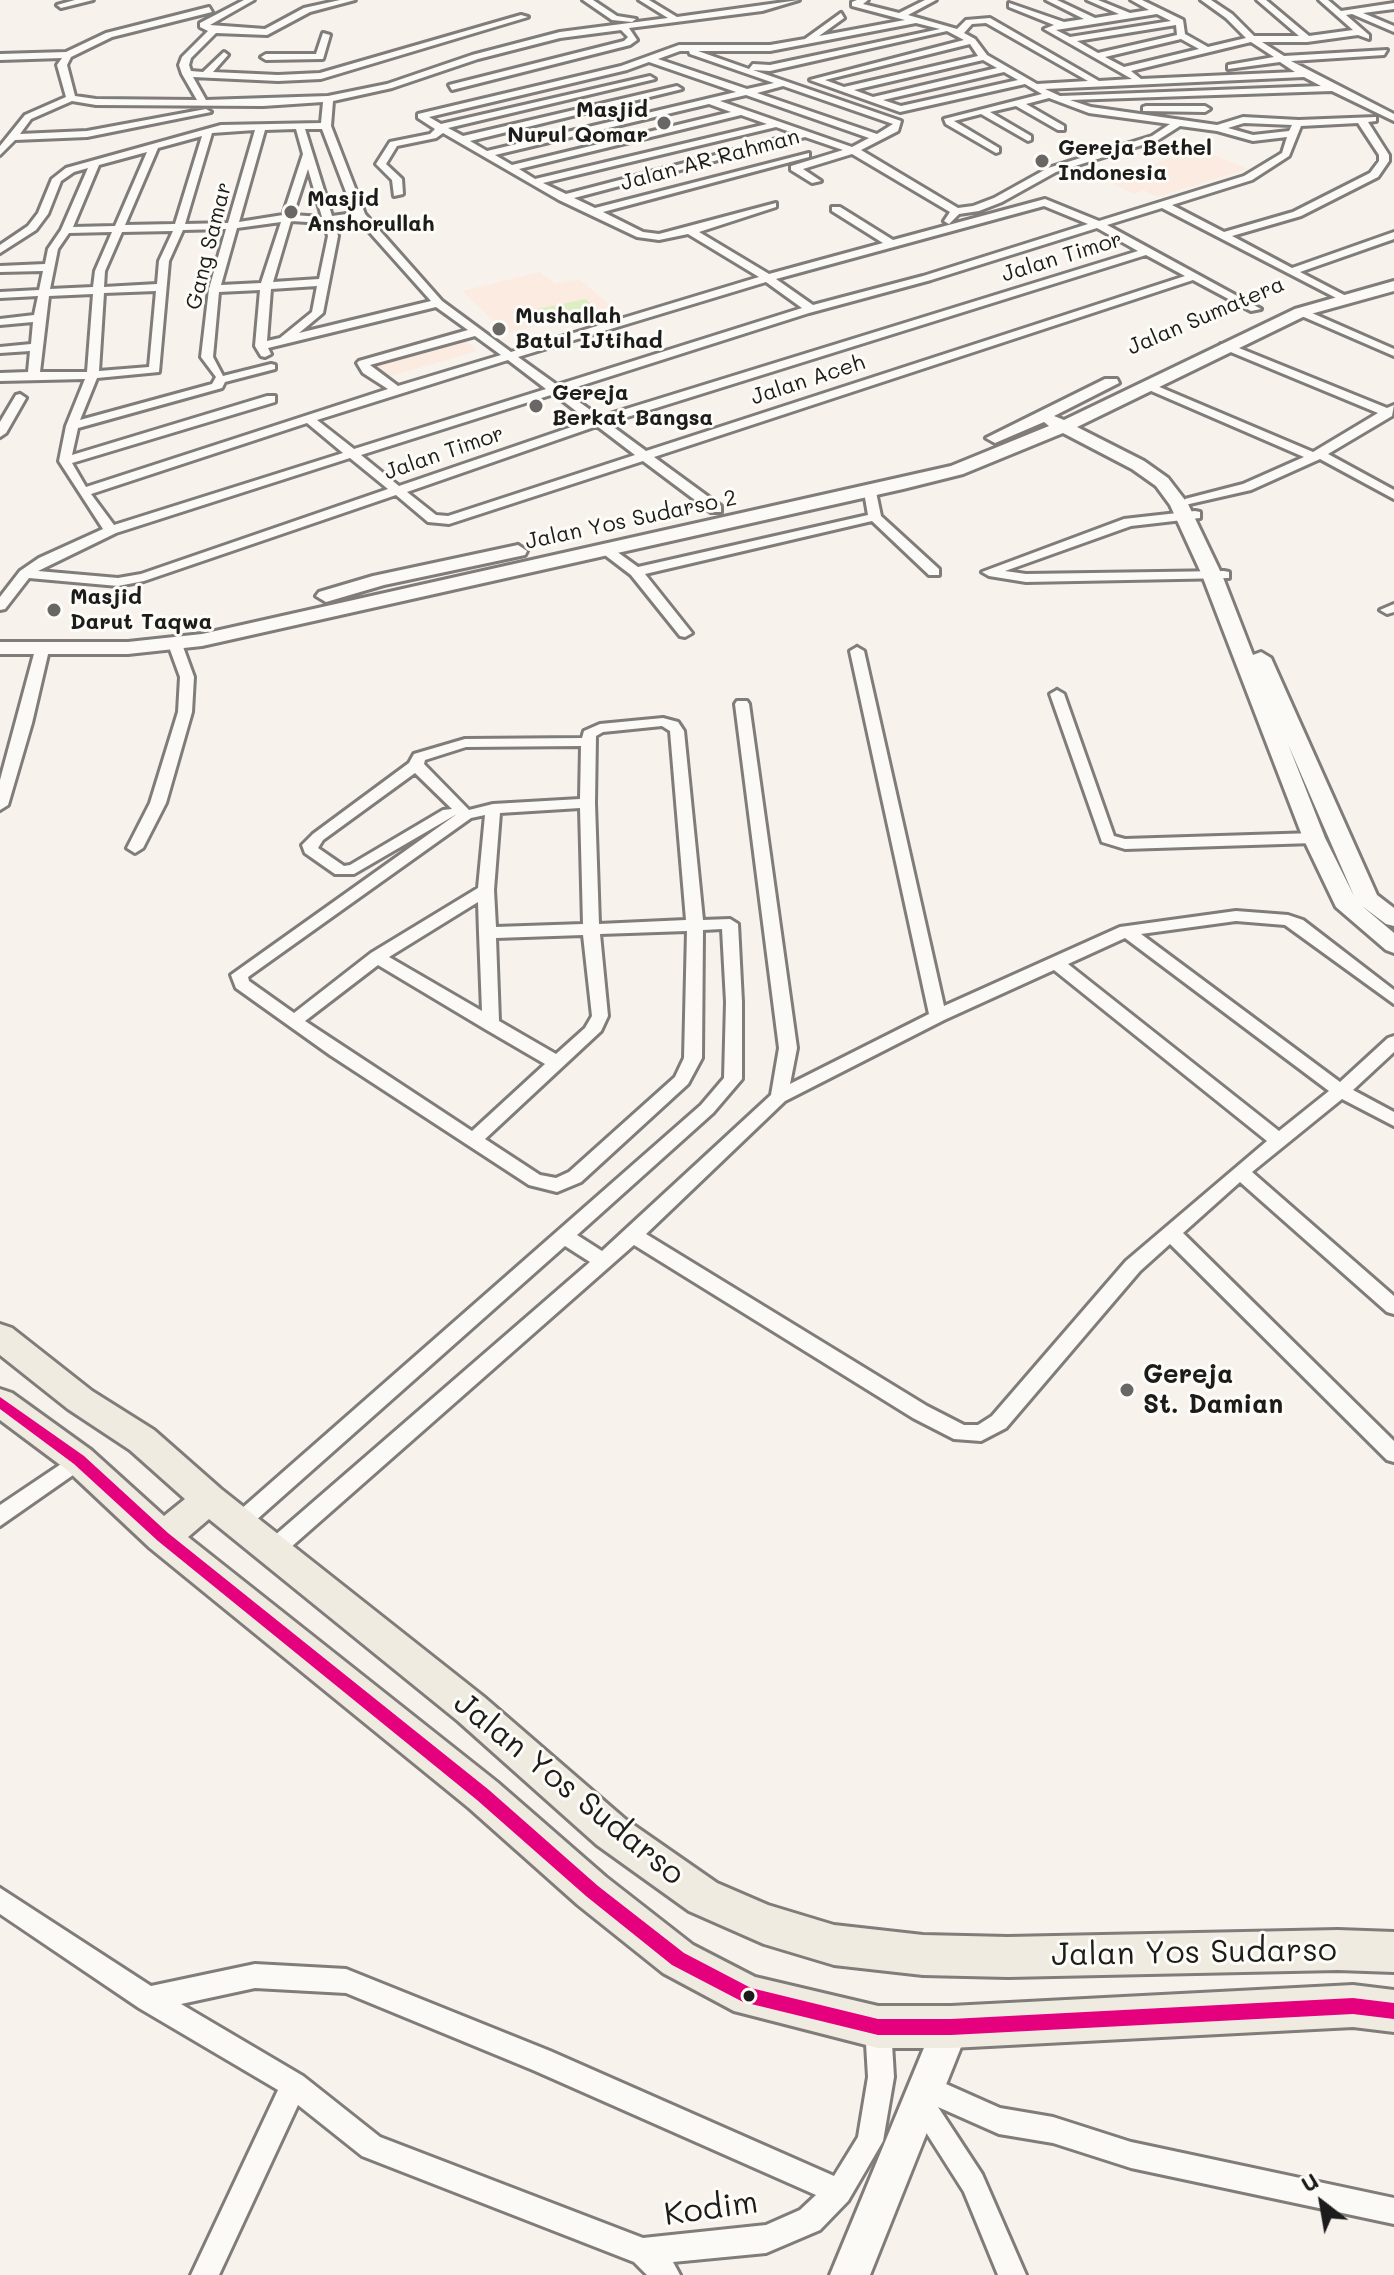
<!DOCTYPE html>
<style>
body{margin:0}
#map{position:relative;width:1394px;height:2275px;overflow:hidden;background:#f8f2ed;font-family:Mali,sans-serif}
canvas{display:block}
.north{position:absolute;left:1282px;top:2163px;width:80px;height:80px;-webkit-text-stroke:6px #fdfcf7;paint-order:stroke;rotate:329deg;font-size:22px;font-weight:700;line-height:32px;text-align:center;color:#1c1c1c}
.north::after{content:'';display:block;margin:auto;width:28px;height:36px;background:#1c1c1c;clip-path:polygon(50% 0,100% 100%,50% 72%,0 100%)}
</style>
<div id="map">
<canvas width="1394" height="2275"></canvas>
<div class="north">U</div>
</div>
<script>
const g = document.querySelector('canvas').getContext('2d');
g.lineJoin = 'round';
function paint(path, color) {
  g.fillStyle = color;
  g.fill(path, 'evenodd');
}
function poly(rows) {
  const path = new Path2D();
  for (const r of rows) {
    path.moveTo(r[0], r[1]);
    for (let i = 2; i < r.length; i += 2) path.lineTo(r[i], r[i + 1]);
  }
  return path;
}
function strokePath(path, color, width, dash) {
  g.strokeStyle = color;
  g.lineWidth = width;
  g.lineCap = dash ? 'butt' : 'round';
  g.setLineDash(dash || []);
  g.stroke(path);
}
function write(font, color, halo, rows, align = 'center') {
  g.font = font + ' Mali,sans-serif';
  g.lineWidth = 6;
  g.setLineDash([]);
  g.textBaseline = 'middle';
  g.strokeStyle = halo;
  g.fillStyle = color;
  for (const [text, x, y, turn = 0] of rows) {
    g.save();
    g.translate(x, y);
    g.rotate((+turn || 0) * Math.PI / 180);
    g.textAlign = isNaN(turn) ? turn : align;
    if (halo) g.strokeText(text, 0, 0);
    g.fillText(text, 0, 0);
    g.restore();
  }
}
paint(poly([
 [1191,152,1210,153,1247,169,1157,197,1144,190,1134,194,1113,184,1120,181,1113,176],
 [540,272,555,284,579,279,612,307,507,333,462,291],
 [466,340,477,351,387,377,376,364]
]), '#fbebe0');
paint(poly([
 [586,299,594,310,535,324,523,312]
]), '#deeec4');
const street = poly([
 [75,0,93,0,61,8,57,5,75,0],
 [244,0,254,0,210,25,265,29,304,8,340,0,355,0,310,12,267,35,216,33,191,58,189,65,191,71,203,72,224,52,228,55,213,72,278,75,320,73,521,15,528,17,321,79,278,81,193,77,206,100,328,96,387,84,472,55,560,32,668,18,639,0,649,0,677,17,799,0,762,11,629,28,637,40,630,45,452,90,449,85,624,41,628,37,621,30,560,38,478,59,392,88,333,101,331,126,365,214,442,301,511,352,759,277,688,234,659,240,637,237,559,200,443,133,436,138,397,146,386,164,402,179,403,194,394,196,392,180,376,164,390,142,430,134,435,129,418,118,418,114,621,66,679,45,770,45,805,39,841,13,844,18,819,36,905,20,852,6,852,2,857,0,868,0,863,4,899,13,925,0,936,0,908,15,957,29,966,20,990,18,1099,81,1132,79,1044,29,1054,25,1009,7,1009,3,1064,22,1084,19,1046,0,1057,0,1095,18,1119,14,1087,0,1098,0,1130,13,1149,10,1131,0,1142,0,1183,20,1185,34,1208,47,1246,38,1226,18,1201,0,1211,0,1232,14,1254,36,1299,36,1257,0,1266,0,1309,36,1353,30,1319,0,1328,0,1341,11,1394,3,1394,9,1363,13,1394,26,1394,32,1352,14,1346,15,1369,35,1369,39,1358,35,1307,42,1262,42,1284,56,1387,50,1384,55,1291,61,1394,114,1394,121,1332,91,1070,100,1091,107,1217,125,1243,117,1299,120,1376,117,1376,121,1368,122,1389,155,1389,161,1378,177,1301,216,1232,236,1292,268,1394,232,1394,239,1300,272,1348,297,1350,299,1344,302,1162,208,1107,225,1261,309,1251,311,1193,280,654,457,721,506,721,512,711,512,643,461,449,524,428,522,396,495,144,581,118,586,29,578,5,609,0,610,0,597,20,571,39,558,103,529,59,461,66,426,85,379,0,381,0,373,28,372,30,351,0,353,0,347,31,344,33,322,0,325,0,319,34,315,38,296,0,298,0,292,39,290,43,271,0,272,0,266,45,264,48,249,61,230,88,168,74,172,61,181,48,214,36,230,0,253,0,245,28,226,38,213,52,179,66,168,221,125,321,123,323,102,263,106,96,105,72,101,31,119,20,134,87,131,206,109,211,112,87,137,15,140,0,155,0,146,25,115,66,97,57,65,62,58,0,60,0,54,66,52,106,33,209,7,212,12,112,37,71,57,67,65,75,96,96,99,197,100,182,74,179,65,182,57,208,31,200,27,200,23,244,0],
 [1157,14,1171,21,1070,37,1056,30,1157,14],
 [916,23,940,29,770,65,753,64,749,69,698,51,770,51,916,23],
 [986,23,1088,81,1037,84,987,55,975,39,964,33,972,24,986,23],
 [1176,25,1177,35,1098,53,1077,41,1176,25],
 [947,31,964,40,810,80,900,112,1025,84,1042,94,944,119,946,124,996,153,999,152,999,148,954,121,981,114,1028,141,1031,140,1031,136,990,112,1016,106,1058,130,1064,130,1064,126,1026,104,1049,98,1089,113,1170,124,1152,136,1048,168,994,198,973,206,958,208,861,150,898,131,901,121,753,70,770,71,947,31],
 [1181,39,1199,49,1124,67,1105,57,1181,39],
 [1251,42,1274,57,1228,65,1228,69,1280,62,1295,72,1141,79,1131,71,1251,42],
 [970,44,978,56,844,87,825,80,970,44],
 [680,51,689,51,690,54,774,83,747,89,658,59,680,51],
 [983,60,997,68,873,97,854,90,983,60],
 [649,62,736,92,487,151,470,141,682,89,677,86,463,136,448,128,655,79,650,76,441,124,429,117,627,70,649,62],
 [1004,72,1018,80,901,106,883,100,1004,72],
 [1304,77,1321,86,1060,96,1045,89,1304,77],
 [783,86,893,124,877,134,757,93,783,86],
 [746,95,869,138,852,147,720,101,746,95],
 [709,104,731,112,512,165,495,155,709,104],
 [741,115,767,124,535,179,519,169,741,115],
 [1244,123,1292,125,1289,131,1253,135,1228,128,1244,123],
 [1358,123,1379,155,1379,161,1370,173,1293,212,1224,232,1172,205,1252,180,1289,156,1301,126,1358,123],
 [1180,126,1217,131,1253,141,1287,137,1282,153,1244,176,1099,221,1045,199,893,240,840,207,832,207,832,211,883,243,769,274,699,232,776,207,776,203,659,234,643,232,603,212,809,157,809,153,595,208,574,198,805,137,843,150,791,166,791,170,812,183,821,181,803,169,852,154,950,212,944,221,949,224,959,214,979,211,1002,202,1056,172,1158,140,1180,126],
 [776,127,796,134,566,194,543,183,776,127],
 [296,129,303,154,283,215,239,222,265,130,296,129],
 [305,129,322,129,354,213,332,216,305,129],
 [255,130,228,223,185,224,212,133,255,130],
 [202,136,175,224,125,225,158,148,202,136],
 [147,152,115,226,73,227,99,165,147,152],
 [308,169,322,217,293,215,308,169],
 [1044,206,1088,224,923,276,813,305,776,279,1044,206],
 [357,218,431,301,299,333,323,313,338,236,334,222,357,218],
 [291,221,324,223,328,236,319,279,273,282,291,221],
 [281,222,261,283,221,285,237,228,281,222],
 [1097,228,1138,251,600,417,564,391,809,313,931,280,1097,228],
 [226,229,209,289,201,357,216,377,212,384,80,420,97,378,159,372,169,261,183,230,226,229],
 [173,231,159,261,157,284,104,287,105,271,122,232,173,231],
 [112,232,95,271,93,287,50,289,58,249,69,233,112,232],
 [1146,255,1185,276,646,451,608,423,1146,255],
 [766,282,802,308,557,385,518,357,766,282],
 [317,286,312,312,280,338,267,341,271,289,317,286],
 [260,290,255,346,261,356,265,357,271,354,268,348,436,307,468,330,359,361,357,363,363,373,388,389,86,487,72,463,275,402,275,396,267,396,72,455,78,428,222,388,225,382,275,369,275,365,271,364,223,376,213,357,219,292,260,290],
 [156,291,149,367,99,371,104,293,156,291],
 [93,294,87,372,40,372,49,296,93,294],
 [475,336,501,355,398,386,370,365,475,336],
 [508,360,546,389,354,449,317,420,508,360],
 [554,394,589,421,399,486,361,455,554,394],
 [307,423,343,453,114,525,91,494,307,423],
 [597,426,635,455,448,516,436,515,407,492,597,426],
 [350,458,388,489,141,574,118,578,38,571,116,533,350,458],
 [583,0,593,0,617,16,636,19,632,22,612,20,583,0],
 [323,33,330,35,323,59,266,60,261,57,266,54,316,54,323,33],
 [1146,106,1205,106,1210,109,1205,112,1143,111,1143,107,1146,106],
 [1297,310,1305,310,1394,349,1394,356,1297,314,1297,310],
 [1221,344,1229,344,1387,408,1394,405,1392,416,1328,454,1394,490,1394,499,1320,459,1251,490,1185,505,1185,499,1243,484,1304,457,1142,387,1142,383,1150,383,1313,452,1378,413,1221,348,1221,344],
 [20,394,26,398,6,433,0,437,0,422,16,395,20,394],
 [870,488,876,492,881,516,939,569,939,575,929,575,872,521,645,574,692,633,685,637,680,636,631,575,597,549,609,546,638,567,868,515,864,492,870,488],
 [1195,511,1200,512,1200,518,1131,526,1005,571,1026,574,1224,571,1229,572,1229,578,1026,582,989,576,982,572,1124,519,1195,511],
 [1394,604,1394,612,1387,614,1380,610,1394,604],
 [175,640,182,644,194,677,192,712,166,803,143,848,135,853,127,848,150,803,178,712,180,677,168,644,175,640],
 [42,646,49,650,32,723,8,805,0,810,0,780,35,650,42,646],
 [857,647,864,651,944,1006,1120,927,1236,911,1288,915,1303,920,1394,990,1394,1004,1285,925,1236,921,1141,934,1340,1082,1388,1038,1394,1036,1394,1052,1353,1090,1394,1112,1394,1126,1342,1099,1252,1172,1394,1296,1394,1314,1387,1312,1240,1182,1183,1233,1394,1441,1394,1462,1387,1460,1170,1244,1140,1271,1006,1428,981,1441,954,1439,913,1418,634,1245,282,1555,274,1558,266,1555,263,1549,266,1543,590,1262,565,1246,246,1529,239,1532,232,1529,228,1523,232,1517,701,1105,724,1078,726,1002,722,929,703,930,702,1058,688,1084,581,1182,557,1192,529,1185,330,1055,236,988,231,975,457,814,354,874,335,874,305,853,302,845,313,834,409,763,414,754,465,739,582,738,584,731,600,724,663,718,678,722,684,731,703,920,730,919,738,924,742,1002,742,1079,713,1113,577,1235,602,1251,771,1095,779,1048,735,704,737,701,747,701,749,704,797,1048,790,1084,929,1014,850,651,857,647],
 [662,726,670,731,686,920,599,924,595,803,596,736,603,732,662,726],
 [581,746,580,799,493,804,469,810,424,764,425,760,466,747,581,746],
 [415,773,452,809,443,810,350,865,344,866,318,848,323,840,415,773],
 [580,808,583,924,496,927,494,890,500,813,580,808],
 [485,815,478,888,371,953,294,1013,249,981,248,977,471,818,485,815],
 [478,902,479,933,482,1011,389,957,478,902],
 [687,931,684,1058,675,1077,569,1172,556,1178,540,1175,485,1139,601,1031,608,1016,600,934,687,931],
 [583,935,592,1016,585,1028,556,1054,499,1021,496,938,583,935],
 [1125,938,1329,1091,1279,1131,1068,964,1125,938],
 [378,965,485,1029,545,1064,472,1131,305,1021,378,965],
 [1054,970,1267,1141,1126,1261,992,1416,978,1425,964,1425,927,1406,646,1234,785,1101,944,1020,1054,970],
 [1057,690,1064,694,1114,836,1125,839,1314,833,1322,838,1314,843,1125,849,1102,842,1050,694,1057,690],
 [79,1452,86,1454,89,1460,86,1466,0,1526,0,1505,79,1452],
 [0,1888,151,1986,255,1964,346,1969,550,2051,834,2176,858,2137,868,2077,865,2027,869,2018,878,2014,887,2018,891,2027,894,2077,883,2141,848,2201,820,2230,766,2253,673,2262,680,2275,647,2275,634,2262,362,2156,298,2105,219,2275,191,2275,278,2090,139,2008,0,1914,0,1888],
 [255,1988,346,1993,533,2070,816,2195,800,2210,766,2225,643,2238,380,2137,303,2076,181,2004,255,1988],
 [928,2076,1000,2108,1053,2117,1131,2142,1394,2198,1394,2224,1131,2168,1053,2143,999,2134,938,2107,982,2174,1026,2275,998,2275,964,2192,908,2104,912,2095,917,2093,919,2080,928,2076]
]);
const secondary = poly([
 [1394,281,1394,291,1307,315,1077,427,1144,461,1168,478,1188,504,1222,575,1253,655,1261,652,1271,658,1377,895,1394,908,1394,926,1386,924,1362,906,1394,933,1394,953,1386,950,1336,907,1303,838,1202,575,1170,505,1156,486,1132,469,1063,433,963,474,903,489,202,646,128,654,0,654,0,642,128,642,202,634,951,466,1049,426,1044,422,995,443,986,438,1105,379,1117,379,1119,383,1054,416,1064,420,1295,309,1394,281],
 [1288,744,1354,896,1325,838,1288,744],
 [518,545,527,551,525,555,384,585,326,602,316,596,319,592,373,576,518,545],
 [951,2009,964,2014,969,2027,870,2275,830,2275,938,2014,951,2009]
]);
const primary = poly([
 [0,1324,12,1328,92,1391,154,1430,221,1489,484,1697,625,1819,717,1883,768,1905,834,1925,923,1935,1008,1937,1338,1930,1394,1932,1394,1972,1338,1970,1008,1977,923,1975,834,1965,764,1944,689,1911,597,1845,458,1721,209,1519,188,1537,497,1782,606,1877,693,1945,755,1977,878,2006,951,2006,1353,1985,1394,1990,1394,2032,1353,2027,951,2048,878,2048,734,2011,663,1973,578,1905,469,1808,150,1548,67,1470,0,1420,0,1389,12,1393,91,1450,164,1516,185,1499,130,1450,68,1409,0,1355,0,1324]
]);
strokePath(street, '#7f7c7a', 6);
strokePath(secondary, '#7f7c7a', 6);
strokePath(primary, '#7f7c7a', 6);
paint(street, '#fbfaf7');
paint(secondary, '#fbfaf7');
paint(primary, '#f0ebe1');
paint(poly([
 [0,1397,84,1456,168,1533,489,1790,598,1886,684,1953,751,1988,878,2019,951,2019,1353,1998,1394,2003,1394,2019,1353,2014,951,2035,878,2035,743,2002,672,1965,586,1896,477,1800,158,1541,74,1464,0,1409,0,1397]
]), '#e5007d');
for (const [x, y, r, color] of [
 [664,123,8,"#696765"],
 [1042,161,8,"#696765"],
 [291,212,8,"#696765"],
 [499,329,8,"#696765"],
 [536,406,8,"#696765"],
 [54,610,8,"#696765"],
 [1127,1390,8,"#696765"],
 [749,1996,7,"#1c1c1c"]
]) {
  const dot = new Path2D();
  dot.arc(x, y, r, 0, 2 * Math.PI);
  g.fillStyle = color;
  g.fill(dot);
  strokePath(dot, '#fdfcf7', 3);
}
write('bold 22px', '#1c1c1c', '#fdfcf7', [
 ["Masjid",648,110,"right"],
 ["Nurul Qomar",648,135,"right"],
 ["Gereja Bethel",1058,148],
 ["Indonesia",1058,173],
 ["Masjid",307,199],
 ["Anshorullah",307,224],
 ["Mushallah",515,316],
 ["Batul IJtihad",515,341],
 ["Gereja",552,393],
 ["Berkat Bangsa",552,418],
 ["Masjid",70,597],
 ["Darut Taqwa",70,622]
], 'left');
write('22px', '#1c1c1c', '#fdfcf7', [
 ["Jalan AR Rahman",710,160,-15],
 ["Gang Samar",209,246,-76],
 ["Jalan Timor",1062,257,-17],
 ["Jalan Sumatera",1206,316,-23],
 ["Jalan Aceh",808,380,-18],
 ["Jalan Timor",444,453,-19],
 ["Jalan Yos Sudarso 2",631,520,-12]
]);
write('bold 26px', '#1c1c1c', '#fdfcf7', [
 ["Gereja",1143,1375],
 ["St. Damian",1143,1405]
], 'left');
write('32px', '#1c1c1c', '#fdfcf7', [
 ["Jalan Yos Sudarso",569,1789,39],
 ["Jalan Yos Sudarso",1194,1953,-1],
 ["Kodim",711,2209,-8]
]);
</script>
